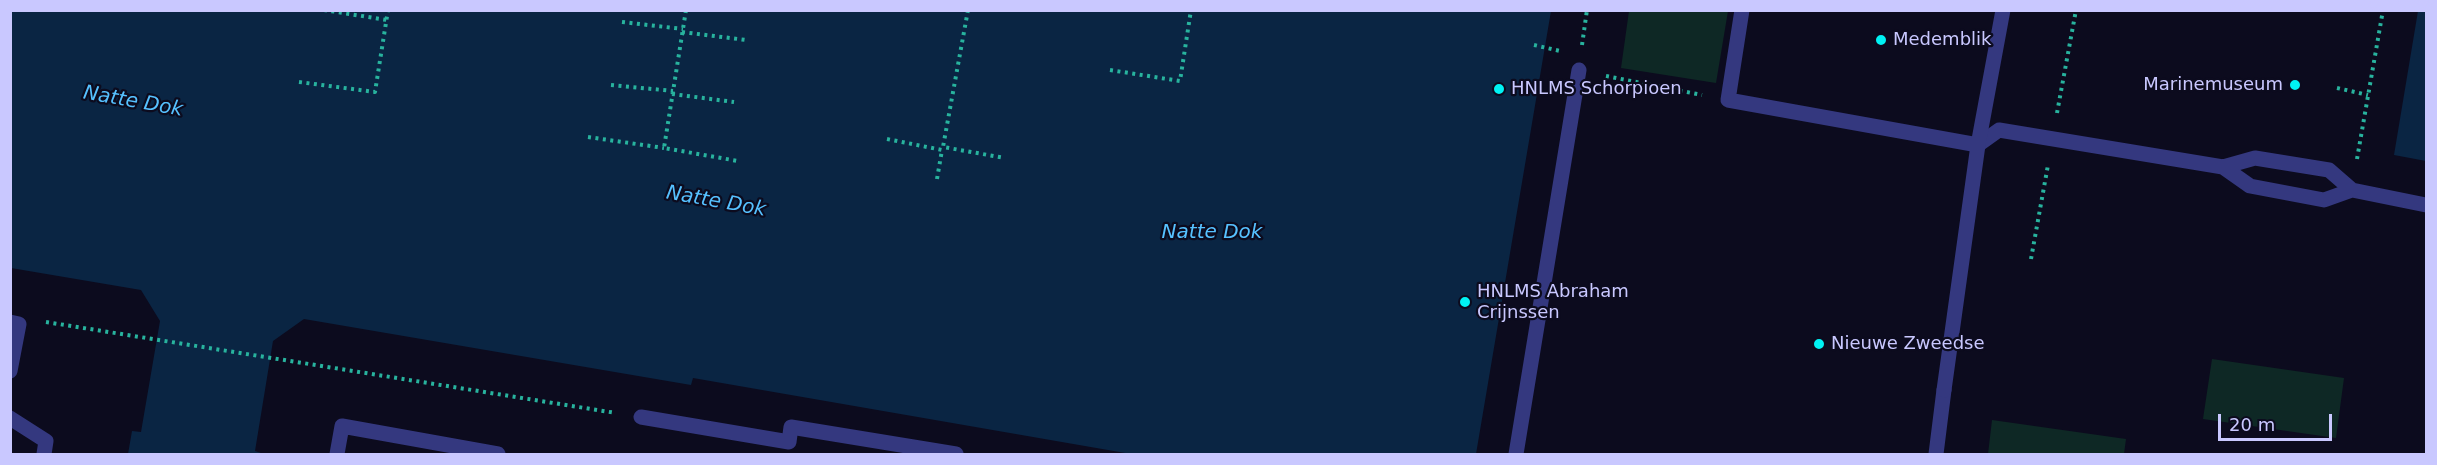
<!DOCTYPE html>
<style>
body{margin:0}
#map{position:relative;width:2437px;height:465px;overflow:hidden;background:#0c0b1e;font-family:"DejaVu Sans",sans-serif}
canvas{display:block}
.frame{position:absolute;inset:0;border:12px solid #c9c8ff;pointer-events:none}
.scale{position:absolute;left:2218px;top:414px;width:114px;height:27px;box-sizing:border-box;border:3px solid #c9c8ff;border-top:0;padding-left:8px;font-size:18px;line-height:21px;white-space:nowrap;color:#c9c8ff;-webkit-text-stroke:4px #0c0b1e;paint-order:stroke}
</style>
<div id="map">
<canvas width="2437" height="465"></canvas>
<div class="frame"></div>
<div class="scale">20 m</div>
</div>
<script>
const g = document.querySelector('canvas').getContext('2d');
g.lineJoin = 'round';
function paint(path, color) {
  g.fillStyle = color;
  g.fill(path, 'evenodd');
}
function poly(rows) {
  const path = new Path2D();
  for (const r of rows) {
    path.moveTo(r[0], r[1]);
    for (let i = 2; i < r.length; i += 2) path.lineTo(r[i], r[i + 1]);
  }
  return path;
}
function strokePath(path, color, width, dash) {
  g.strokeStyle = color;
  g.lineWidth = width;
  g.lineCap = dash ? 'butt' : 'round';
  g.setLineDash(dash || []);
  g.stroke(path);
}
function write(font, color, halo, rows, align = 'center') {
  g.font = font + ' "DejaVu Sans",sans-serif';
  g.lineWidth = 4.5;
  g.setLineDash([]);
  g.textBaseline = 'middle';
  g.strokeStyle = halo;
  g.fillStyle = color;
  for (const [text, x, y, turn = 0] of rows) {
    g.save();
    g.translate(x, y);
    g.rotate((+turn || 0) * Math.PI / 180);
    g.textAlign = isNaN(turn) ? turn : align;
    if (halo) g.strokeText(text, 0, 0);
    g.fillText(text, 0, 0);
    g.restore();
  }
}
paint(poly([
 [1629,11,1728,11,1716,83,1621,68],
 [2212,359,2344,378,2336,438,2203,419],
 [1992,420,2126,439,2124,454,1988,454]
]), '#0e2825');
paint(poly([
 [10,11,11,10,1551,11,1476,454,1131,454,693,378,691,385,304,319,273,341,255,451,264,454,128,454,132,431,141,432,160,321,141,290,11,268],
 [2418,11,2426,11,2426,161,2394,155]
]), '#0a2543');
strokePath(poly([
 [324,10,387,20],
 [686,10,664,148,738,161],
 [968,10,943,147,1005,158],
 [622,22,683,29],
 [682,32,746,40],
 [1534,45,1560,51],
 [1582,45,1587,10],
 [1110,70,1180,81,1191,10],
 [1606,76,1702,95],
 [299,82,375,92,388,10],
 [611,85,673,91],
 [2337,88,2368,95],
 [672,94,734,102],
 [2057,113,2076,10],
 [588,137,664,148],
 [887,139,942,150,937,179],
 [2357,159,2383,10],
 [2031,259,2048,165],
 [46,322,616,413]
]), '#28b39e', 4, [3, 4.5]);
strokePath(poly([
 [1978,145,1999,130,2223,167,2255,158,2329,170,2352,190,2426,205],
 [2223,167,2250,186,2324,200,2352,190],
 [10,322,19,324,10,371],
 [641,417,789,442,791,427,956,454],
 [10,418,46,441,44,454],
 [337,454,342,426,498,454],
 [1516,454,1579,70],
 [1936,454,1944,390]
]), '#34387f', 15);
strokePath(poly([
 [1742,10,1728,100,1978,145],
 [1944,390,1978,145,2003,10]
]), '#34387f', 15);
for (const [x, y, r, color] of [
 [1881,40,6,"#00f2f3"],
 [2295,85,6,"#00f2f3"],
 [1499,89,6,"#00f2f3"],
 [1465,302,6,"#00f2f3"],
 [1819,344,6,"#00f2f3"]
]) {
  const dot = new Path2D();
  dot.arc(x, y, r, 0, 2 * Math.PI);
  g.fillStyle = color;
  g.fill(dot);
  strokePath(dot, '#0c0b1e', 2);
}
write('18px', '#c9c8ff', '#0c0b1e', [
 ["Medemblik",1893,40],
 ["Marinemuseum",2283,85,"right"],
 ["HNLMS Schorpioen",1511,89],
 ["HNLMS Abraham",1477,292],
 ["Crijnssen",1477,313],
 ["Nieuwe Zweedse",1831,344]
], 'left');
write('italic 20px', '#56c1ff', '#0c0b1e', [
 ["Natte Dok",133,102,10],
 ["Natte Dok",716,202,10],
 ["Natte Dok",1212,233]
]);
</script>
